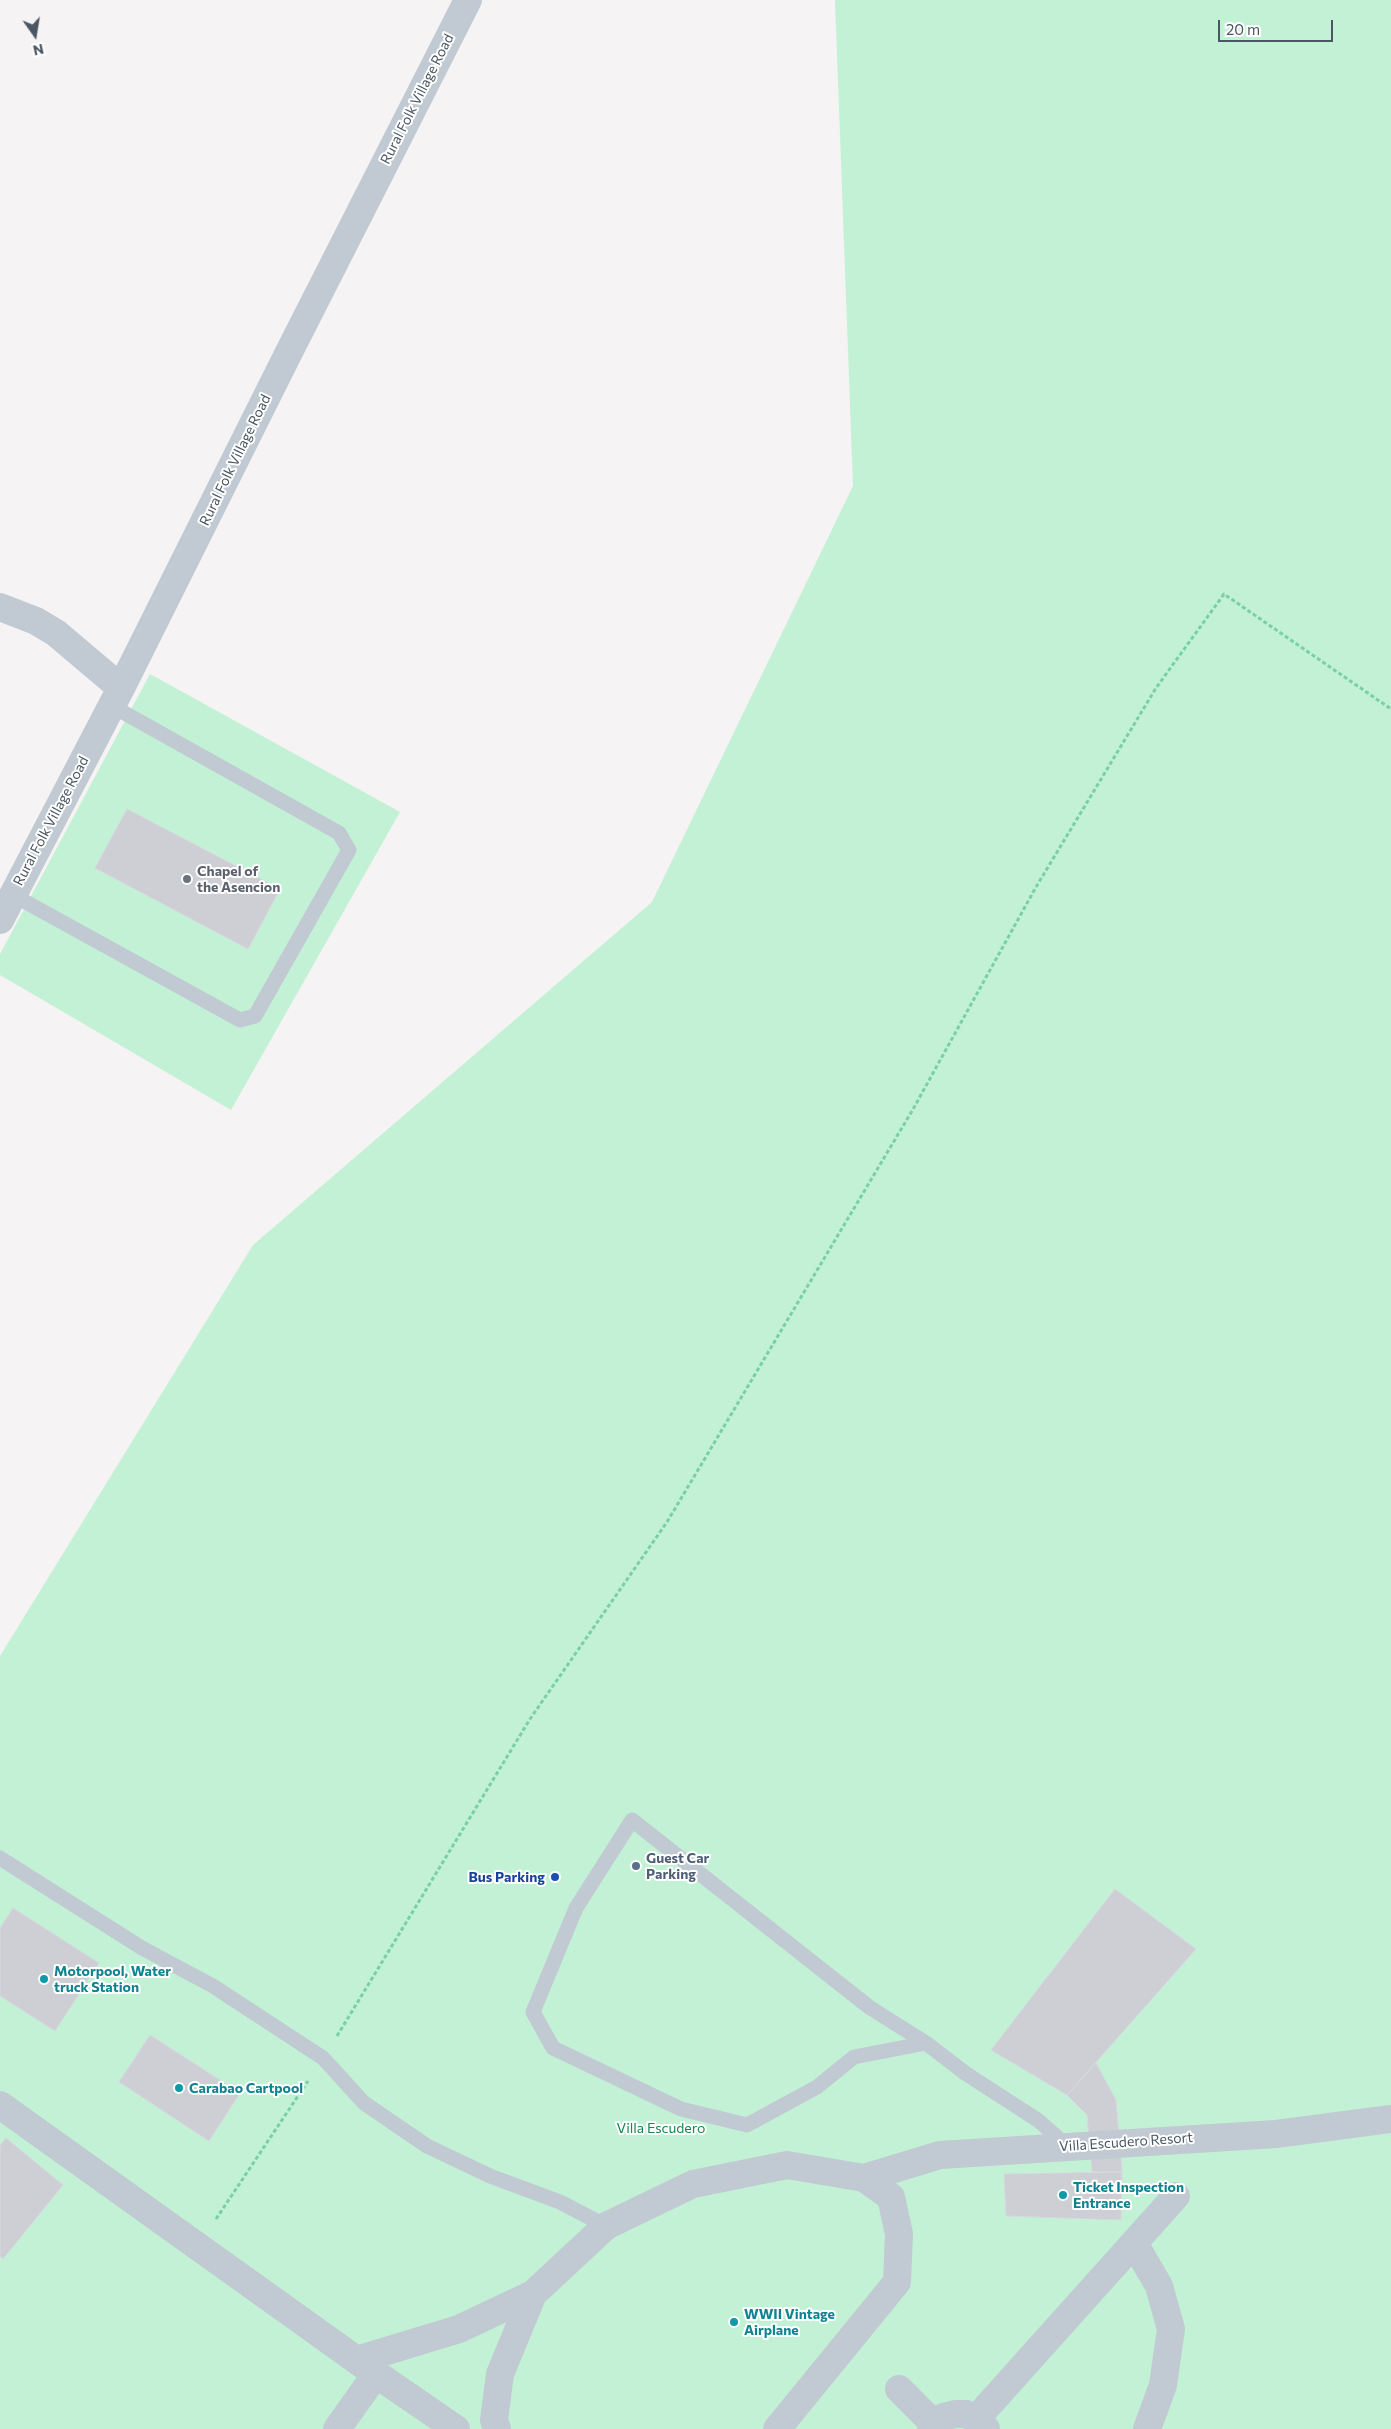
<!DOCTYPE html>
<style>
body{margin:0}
#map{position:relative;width:1391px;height:2429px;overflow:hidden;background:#f5f3f3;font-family:Commissioner,sans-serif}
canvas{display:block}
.north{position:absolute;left:10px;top:10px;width:50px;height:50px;-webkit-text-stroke:4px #fff;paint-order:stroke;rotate:167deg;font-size:14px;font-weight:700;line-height:20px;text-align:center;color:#4a5661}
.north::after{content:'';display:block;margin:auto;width:18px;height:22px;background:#4a5661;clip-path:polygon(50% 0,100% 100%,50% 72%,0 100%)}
.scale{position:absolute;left:1218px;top:20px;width:115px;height:22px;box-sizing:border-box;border:2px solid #4a5661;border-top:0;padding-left:6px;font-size:15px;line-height:18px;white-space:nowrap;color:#4a5661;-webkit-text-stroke:4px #fff;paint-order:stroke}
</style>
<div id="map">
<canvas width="1391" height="2429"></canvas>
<div class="north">N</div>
<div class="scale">20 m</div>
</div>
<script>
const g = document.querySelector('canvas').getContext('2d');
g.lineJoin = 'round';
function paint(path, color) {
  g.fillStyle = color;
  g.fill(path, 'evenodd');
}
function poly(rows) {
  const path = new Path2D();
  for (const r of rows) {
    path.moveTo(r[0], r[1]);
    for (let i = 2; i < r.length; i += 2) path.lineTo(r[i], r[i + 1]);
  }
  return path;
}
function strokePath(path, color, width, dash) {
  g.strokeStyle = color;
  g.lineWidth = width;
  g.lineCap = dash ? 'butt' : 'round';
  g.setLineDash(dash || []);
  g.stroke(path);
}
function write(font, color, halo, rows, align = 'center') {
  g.font = font + ' Commissioner,sans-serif';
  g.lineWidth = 4;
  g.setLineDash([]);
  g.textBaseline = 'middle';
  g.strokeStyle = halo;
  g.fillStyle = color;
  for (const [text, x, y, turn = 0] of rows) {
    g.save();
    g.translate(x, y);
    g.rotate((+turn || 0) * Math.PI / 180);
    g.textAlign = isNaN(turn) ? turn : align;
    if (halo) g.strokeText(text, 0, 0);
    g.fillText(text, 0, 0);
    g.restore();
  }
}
paint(poly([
 [835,0,1391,0,1391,2429,0,2429,0,1656,253,1245,652,902,853,486],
 [150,674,400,812,231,1110,0,975,0,954]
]), '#c3f1d5');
const building = poly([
 [127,809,280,889,248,949,95,868,127,809],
 [1115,1889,1196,1949,1067,2095,991,2050,1115,1889],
 [13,1908,99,1963,55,2031,0,1996,0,1928,13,1908],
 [150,2035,240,2093,209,2141,119,2082,150,2035],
 [1096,2063,1116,2100,1122,2172,1092,2172,1087,2115,1067,2095,1096,2063],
 [6,2138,63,2185,3,2259,0,2256,0,2145,6,2138],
 [1122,2172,1121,2220,1006,2216,1004,2174,1122,2172]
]);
paint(building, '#cdcfd5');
strokePath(building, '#d7d9de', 1);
strokePath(poly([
 [337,2036,530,1719,667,1522,912,1111,1036,887,1156,688,1224,594,1391,709],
 [216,2219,308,2081]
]), '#7ad0a6', 3, [4, 2.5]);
strokePath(poly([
 [13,895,240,1020,255,1016,349,850,339,833,112,706],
 [0,1858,142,1948,213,1986,323,2058,364,2103,427,2146,490,2176,560,2202,606,2226],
 [926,2043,854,2057,817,2087,747,2125,681,2109,553,2048,533,2012,576,1908,632,1820,869,2007,926,2043,965,2073,1039,2121,1067,2146]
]), '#c1cad2', 15);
strokePath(poly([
 [0,607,36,621,56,633,121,688],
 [0,920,121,688,286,358,468,0],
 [0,2105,376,2374,456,2429],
 [864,2178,940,2155,1276,2134,1391,2119],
 [1134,2243,1159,2286,1171,2329,1163,2385,1147,2429],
 [357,2360,459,2329,533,2294,606,2226,693,2184,787,2165,864,2178,891,2197,899,2234,897,2282,777,2429],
 [899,2389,934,2424],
 [976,2419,1176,2196],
 [337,2429,376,2374],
 [497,2429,494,2420,500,2374,533,2294],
 [931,2429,943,2417,955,2414,966,2414,976,2419,986,2429]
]), '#c1cad2', 28);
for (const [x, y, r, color] of [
 [187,879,5,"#6b7280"],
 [636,1866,5,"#5c6f8a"],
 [555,1877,5,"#1a4fb4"],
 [44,1979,5,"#0f9aa8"],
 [179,2088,5,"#0f9aa8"],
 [1063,2195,5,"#0f9aa8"],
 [734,2322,5,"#0f9aa8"]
]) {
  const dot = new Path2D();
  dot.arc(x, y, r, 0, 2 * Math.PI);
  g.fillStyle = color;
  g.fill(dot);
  strokePath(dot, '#fff', 2);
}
write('14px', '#4a5661', '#fff', [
 ["Rural Folk Village Road",417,99,-63],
 ["Rural Folk Village Road",235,460,-64],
 ["Rural Folk Village Road",51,821,-62],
 ["Villa Escudero Resort",1126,2142,-4]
]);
write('bold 14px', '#5b616d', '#fff', [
 ["Chapel of",197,871],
 ["the Asencion",197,887]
], 'left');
write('bold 14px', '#4e5e75', '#fff', [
 ["Guest Car",646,1858],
 ["Parking",646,1874]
], 'left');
write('bold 14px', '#164399', '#fff', [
 ["Bus Parking",545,1877]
], 'right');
write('bold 14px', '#0d838f', '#fff', [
 ["Motorpool, Water",54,1971],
 ["truck Station",54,1987],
 ["Carabao Cartpool",189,2088],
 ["Ticket Inspection",1073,2187],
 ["Entrance",1073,2203],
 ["WWII Vintage",744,2314],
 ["Airplane",744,2330]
], 'left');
write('14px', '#17864f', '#fff', [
 ["Villa Escudero",661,2128]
]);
</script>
